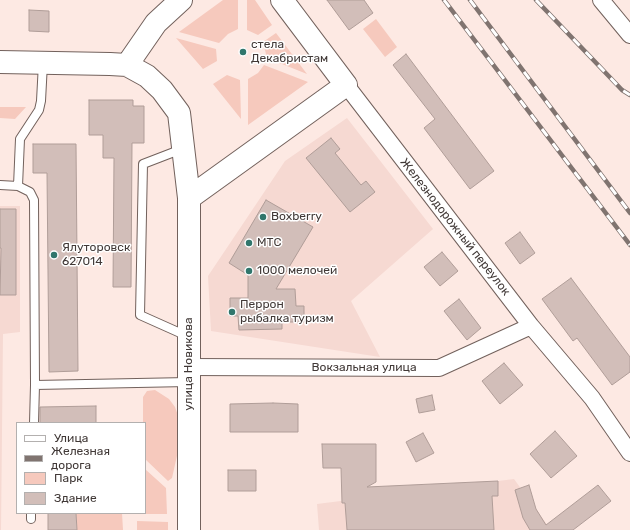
<!DOCTYPE html>
<meta charset="utf-8">
<style>
body{margin:0}
#map{position:relative;width:630px;height:530px;overflow:hidden;background:#fde9e3;font-family:Rubik,sans-serif}
canvas{display:block}
.legend{position:absolute;left:16px;top:422px;width:130px;height:92px;box-sizing:border-box;background:#fff;border:1px solid #b3b0af;margin:0;padding:5px 7px;list-style:none;font-size:12px;color:#413937}
.legend li{display:flex;align-items:center;gap:8px;height:20px}
.legend b{width:20px;border:1px solid #b3b0af}
</style>
<div id="map">
<canvas width="630" height="530"></canvas>
<ul class="legend">
<li><b style="height:5px;background:#fff"></b>Улица</li>
<li><b style="height:5px;background:#807470"></b>Железная дорога</li>
<li><b style="height:11px;background:#f6c9bd"></b>Парк</li>
<li><b style="height:11px;background:#d2beb9"></b>Здание</li>
</ul>
</div>
<script>
const g = document.querySelector('canvas').getContext('2d');
g.lineJoin = 'round';
function paint(path, color) {
  g.fillStyle = color;
  g.fill(path, 'evenodd');
}
function poly(rows) {
  const path = new Path2D();
  for (const r of rows) {
    path.moveTo(r[0], r[1]);
    for (let i = 2; i < r.length; i += 2) path.lineTo(r[i], r[i + 1]);
  }
  return path;
}
function strokePath(path, color, width, dash) {
  g.strokeStyle = color;
  g.lineWidth = width;
  g.lineCap = dash ? 'butt' : 'round';
  g.setLineDash(dash || []);
  g.stroke(path);
}
function write(font, color, halo, rows, align = 'center') {
  g.font = font + ' Rubik,sans-serif';
  g.lineWidth = 3;
  g.setLineDash([]);
  g.textBaseline = 'middle';
  g.strokeStyle = halo;
  g.fillStyle = color;
  for (const [text, x, y, turn = 0] of rows) {
    g.save();
    g.translate(x, y);
    g.rotate((+turn || 0) * Math.PI / 180);
    g.textAlign = isNaN(turn) ? turn : align;
    if (halo) g.strokeText(text, 0, 0);
    g.fillText(text, 0, 0);
    g.restore();
  }
}
paint(poly([
 [347,118,433,229,351,301,380,357,211,331,208,276,285,161],
 [0,206,20,206,20,332,3,334,1,530,0,530],
 [514,479,551,530,319,530,317,504]
]), '#f6d9d2');
paint(poly([
 [223,0,238,0,238,29,228,34,219,43,179,32],
 [247,0,255,0,272,25,258,35,247,30],
 [376,19,397,47,385,57,363,29],
 [276,33,307,74,267,58,263,42],
 [176,38,216,49,217,61,203,69],
 [264,65,308,82,248,125,248,79,258,73],
 [227,75,240,80,241,119,213,84],
 [0,107,26,107,15,119,0,118],
 [155,390,169,399,175,407,181,424,181,438,172,478,168,481,145,459,145,423,143,423,143,397,147,391],
 [145,469,166,488,167,514,137,514,145,513],
 [76,513,122,513,123,530,77,530],
 [137,521,168,522,168,530,137,530]
]), '#f6c9bd');
const building = poly([
 [327,0,364,0,373,13,349,30,327,0],
 [29,10,49,11,49,32,29,31,29,10],
 [406,54,494,171,470,189,424,128,435,119,393,65,406,54],
 [89,100,133,100,133,106,144,106,144,143,132,143,131,287,113,287,114,158,103,158,103,135,89,135,89,100],
 [331,138,340,149,335,153,361,185,366,181,375,192,350,212,306,158,331,138],
 [33,144,76,144,78,371,49,372,47,173,33,173,33,144],
 [266,200,313,227,276,289,295,289,296,306,304,306,304,322,282,322,282,329,239,330,238,316,230,316,230,298,248,298,248,275,229,263,266,200],
 [0,209,16,209,16,295,0,295,1,248,0,248,0,209],
 [520,232,535,253,520,264,505,243,520,232],
 [442,252,458,271,440,286,424,267,442,252],
 [571,278,630,357,630,372,612,385,577,338,573,341,542,299,571,278],
 [459,299,481,328,467,340,444,311,459,299],
 [504,363,523,385,500,404,482,381,504,363],
 [432,395,435,410,419,413,416,399,432,395],
 [273,403,298,404,298,432,230,432,230,404,273,403],
 [96,406,96,423,40,423,40,407,96,406],
 [555,431,577,456,551,478,530,454,555,431],
 [423,433,434,453,416,462,406,442,423,433],
 [322,444,376,444,376,482,367,487,498,481,498,496,492,496,494,530,347,530,345,503,342,503,341,468,323,468,322,444],
 [228,470,256,470,256,491,228,491,228,470],
 [529,485,536,509,546,525,598,485,611,501,573,530,530,530,523,518,515,490,529,485],
 [48,513,76,513,77,530,48,530,48,513]
]);
paint(building, '#d2beb9');
strokePath(building, '#b09d98', 1);
const lane = poly([
 [43,63,41,101,39,110,20,139,18,186,30,192,34,200,35,385,188,382],
 [182,149,143,164,140,315,187,336],
 [0,185,18,186],
 [34,423,35,385],
 [31,519,31,513]
]);
const street = poly([
 [601,0,630,35],
 [346,85,531,326,592,398,630,453],
 [188,367,439,368,531,326]
]);
const secondary = poly([
 [0,62,110,64,127,65,147,76,162,90,179,113,189,198,189,530],
 [127,65,156,23,181,0],
 [189,198,346,85,282,0]
]);
strokePath(lane, '#72615c', 10);
strokePath(street, '#72615c', 18);
strokePath(secondary, '#72615c', 24);
strokePath(lane, '#fff', 8);
strokePath(street, '#fff', 16);
strokePath(secondary, '#fff', 22);
const rail = poly([
 [444,0,630,245],
 [470,0,630,213],
 [536,0,622,90,630,95]
]);
strokePath(rail, '#807470', 4.5);
strokePath(rail, '#fff', 3, [9]);
for (const [x, y, r, color] of [
 [243,52,4,"#30766c"],
 [263,217,4,"#30766c"],
 [249,243,4,"#30766c"],
 [54,255,4,"#30766c"],
 [249,271,4,"#30766c"],
 [232,312,4,"#30766c"]
]) {
  const dot = new Path2D();
  dot.arc(x, y, r, 0, 2 * Math.PI);
  g.fillStyle = color;
  g.fill(dot);
  strokePath(dot, '#fff', 1.5);
}
write('12px', '#413937', '#fff', [
 ["стела",251,45],
 ["Декабристам",251,59],
 ["Boxberry",271,217],
 ["МТС",257,243],
 ["Ялуторовск",62,248],
 ["627014",62,262],
 ["1000 мелочей",257,271],
 ["Перрон",240,305],
 ["рыбалка туризм",240,319]
], 'left');
write('12px', '#413937', '#fff', [
 ["Железнодорожный переулок",455,227,52],
 ["улица Новикова",189,364,-90],
 ["Вокзальная улица",364,368]
]);
</script>
